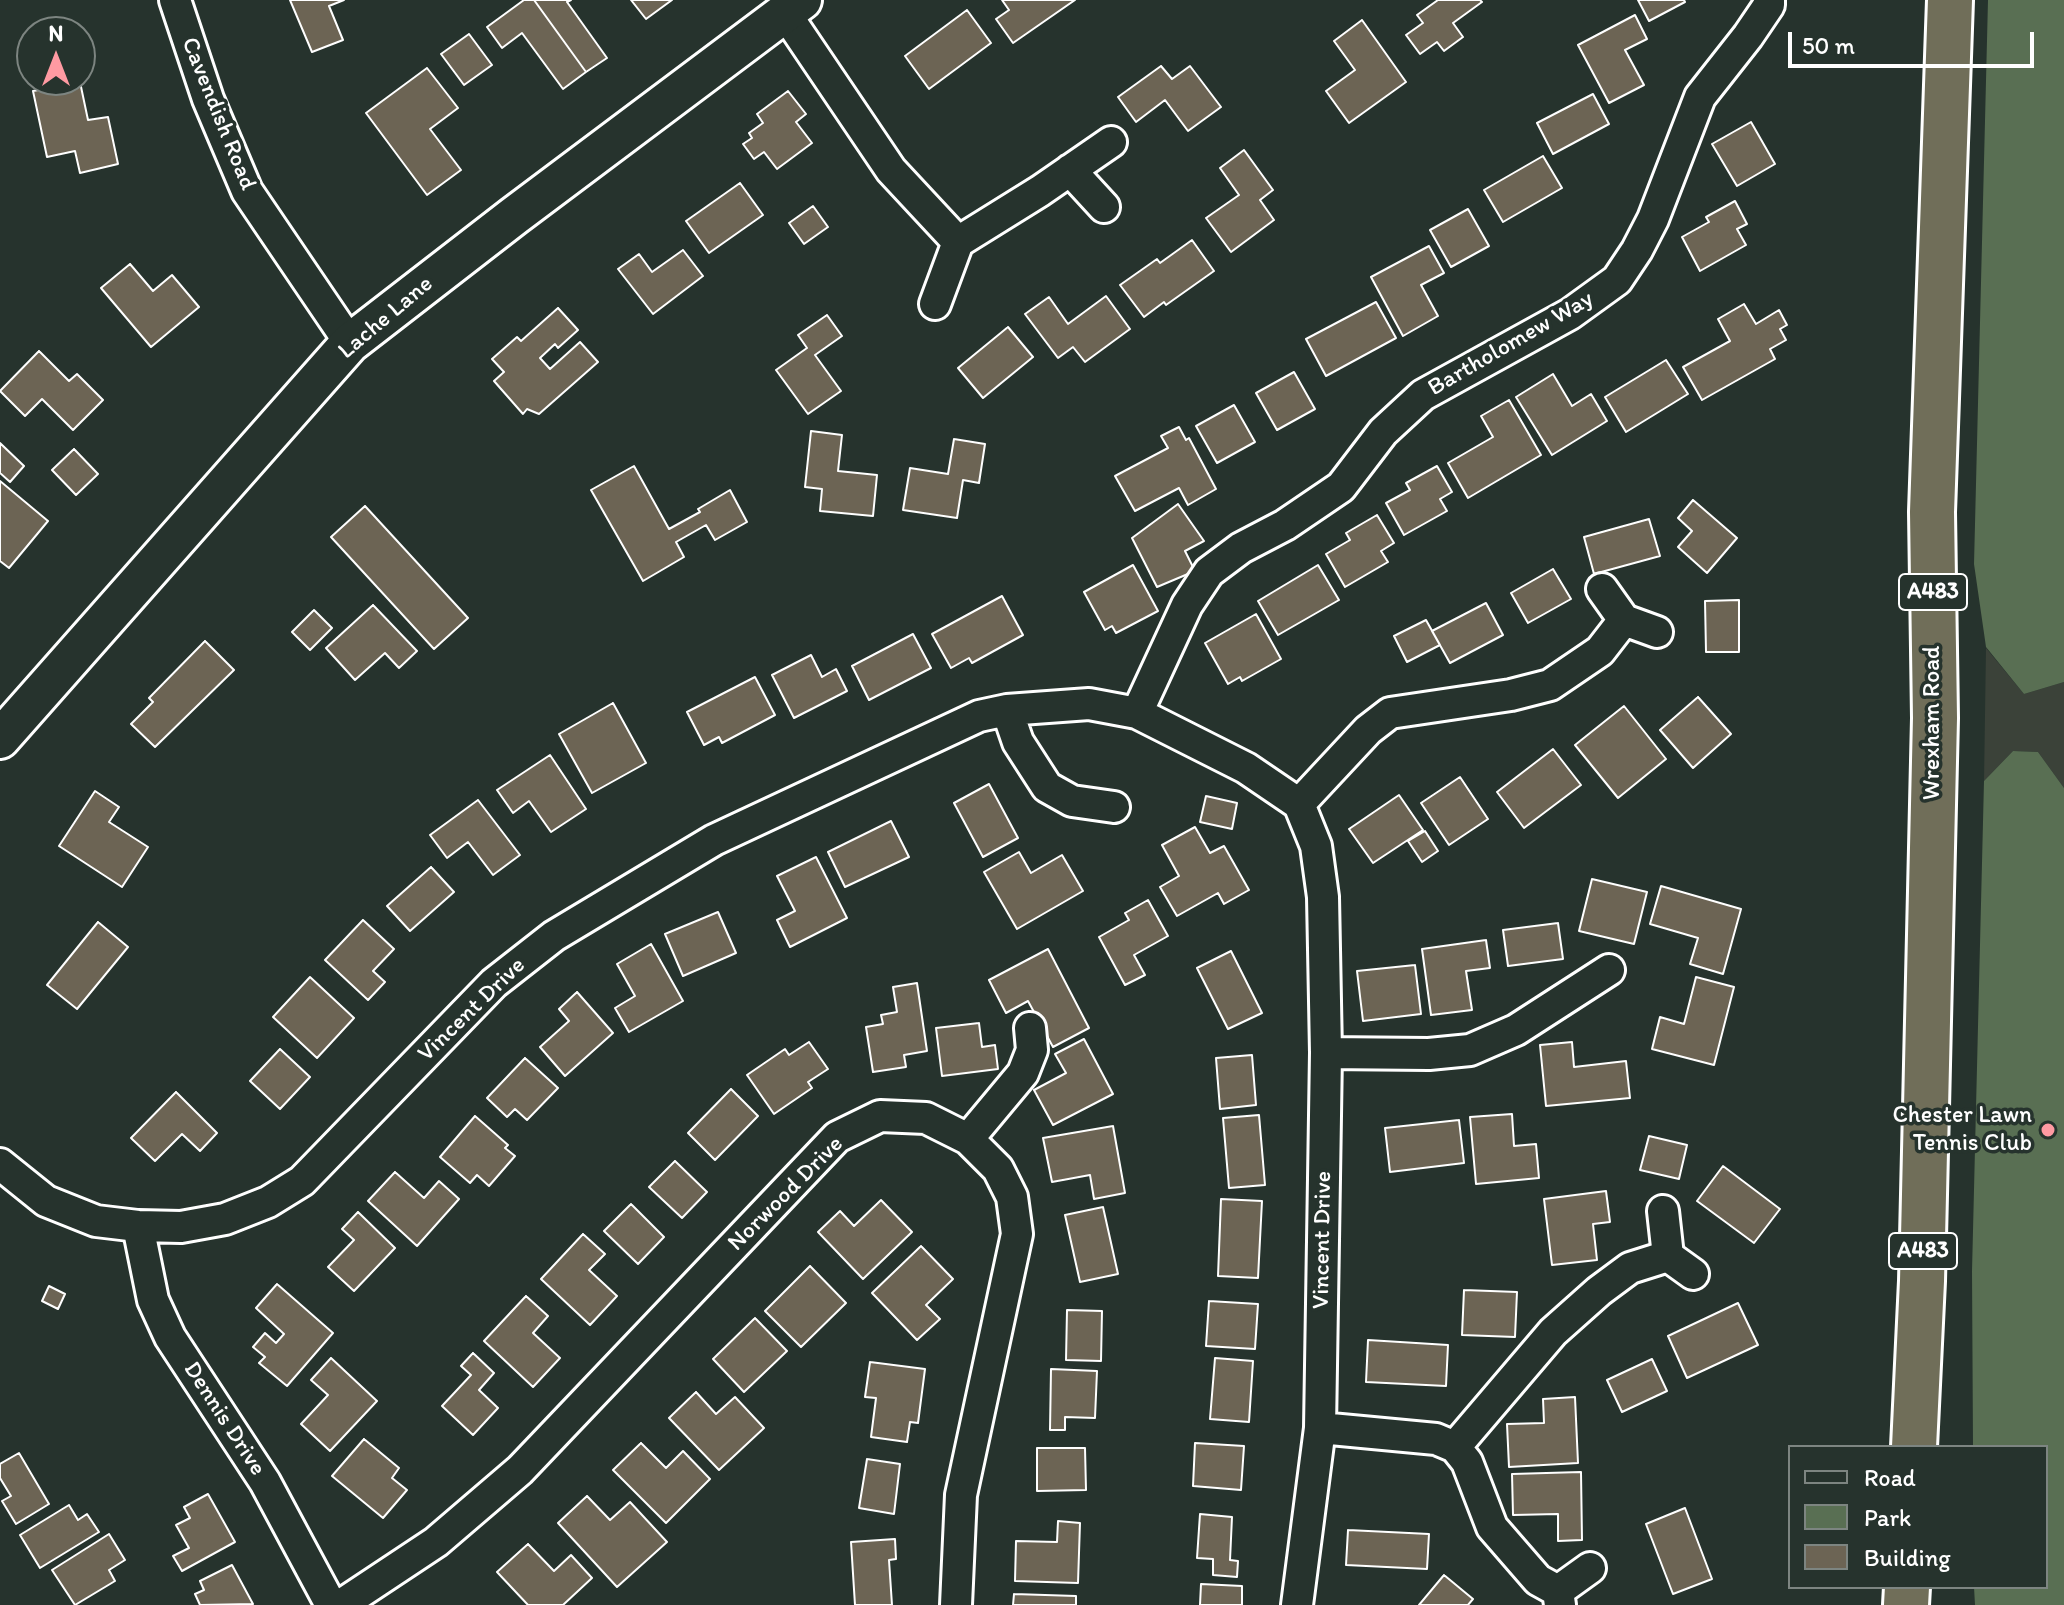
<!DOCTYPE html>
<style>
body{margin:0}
#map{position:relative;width:2064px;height:1605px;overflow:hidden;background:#26332d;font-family:Itim,sans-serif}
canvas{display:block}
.legend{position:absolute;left:1788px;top:1445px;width:260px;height:144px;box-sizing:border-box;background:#26332d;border:2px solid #7d8581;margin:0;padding:10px 14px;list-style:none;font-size:24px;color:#fff}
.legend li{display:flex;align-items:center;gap:16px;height:40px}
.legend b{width:40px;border:2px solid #7d8581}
.north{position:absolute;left:16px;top:16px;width:80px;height:80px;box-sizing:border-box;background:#26332d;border:2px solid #7d8581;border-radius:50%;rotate:0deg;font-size:22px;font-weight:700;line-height:32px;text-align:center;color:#fff}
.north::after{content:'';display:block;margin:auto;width:28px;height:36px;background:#ff9aa2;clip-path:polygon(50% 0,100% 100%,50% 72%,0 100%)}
.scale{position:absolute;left:1788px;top:32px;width:246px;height:36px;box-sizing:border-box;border:4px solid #fff;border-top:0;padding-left:10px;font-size:24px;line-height:28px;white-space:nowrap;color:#fff;-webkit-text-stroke:6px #26332d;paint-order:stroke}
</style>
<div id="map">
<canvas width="2064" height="1605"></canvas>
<ul class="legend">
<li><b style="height:10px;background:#26332d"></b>Road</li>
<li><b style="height:22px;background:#596f53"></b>Park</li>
<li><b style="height:22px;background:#6c6454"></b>Building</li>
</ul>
<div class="north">N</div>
<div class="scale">50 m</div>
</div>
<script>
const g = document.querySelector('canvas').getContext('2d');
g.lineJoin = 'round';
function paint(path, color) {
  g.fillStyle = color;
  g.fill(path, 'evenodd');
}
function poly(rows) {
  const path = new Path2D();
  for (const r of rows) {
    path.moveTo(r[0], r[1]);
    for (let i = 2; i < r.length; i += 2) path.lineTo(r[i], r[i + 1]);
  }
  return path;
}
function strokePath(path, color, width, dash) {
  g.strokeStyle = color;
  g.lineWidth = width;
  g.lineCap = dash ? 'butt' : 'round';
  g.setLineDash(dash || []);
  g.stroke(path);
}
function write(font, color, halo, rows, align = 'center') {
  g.font = font + ' Itim,sans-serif';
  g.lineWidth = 7;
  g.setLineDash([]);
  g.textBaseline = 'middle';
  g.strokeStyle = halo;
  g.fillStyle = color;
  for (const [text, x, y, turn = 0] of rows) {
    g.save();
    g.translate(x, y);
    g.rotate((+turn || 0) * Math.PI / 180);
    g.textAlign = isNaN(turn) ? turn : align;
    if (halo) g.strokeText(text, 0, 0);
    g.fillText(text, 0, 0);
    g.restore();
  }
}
paint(poly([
 [1986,648,2024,694,2064,682,2064,788,2038,752,2013,751,1984,781]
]), '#3b4239');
paint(poly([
 [1988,0,2064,0,2064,682,2024,694,1986,647,1974,564],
 [2013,751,2038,752,2064,788,2064,1605,1975,1605,1974,1587,2046,1587,2046,1447,1973,1447,1972,1271,1984,781]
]), '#596f53');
const building = poly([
 [290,0,344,0,329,6,343,40,312,52,290,0],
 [524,0,534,0,586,72,563,89,522,33,502,48,487,27,524,0],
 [534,0,571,0,567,2,607,58,586,72,534,0],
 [631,0,672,0,646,19,631,0],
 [1002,0,1075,0,1013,43,996,19,1009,10,1002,0],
 [1438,0,1480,0,1482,2,1453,23,1463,37,1444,51,1437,42,1420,54,1406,35,1423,23,1417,15,1438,0],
 [1638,0,1684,0,1685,2,1649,21,1638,0],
 [967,10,991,43,929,89,905,56,967,10],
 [1635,15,1647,39,1625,50,1644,85,1609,103,1578,45,1635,15],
 [1362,20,1406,82,1349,123,1326,91,1355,70,1334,41,1362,20],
 [469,34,492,65,464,85,441,54,469,34],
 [1161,66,1172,79,1190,66,1221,107,1188,131,1165,100,1136,122,1118,97,1161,66],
 [427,68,458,108,430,129,461,170,427,195,366,113,427,68],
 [80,82,88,120,108,117,118,164,80,173,75,151,47,157,33,91,80,82],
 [788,91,806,114,796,122,812,143,777,169,764,152,754,159,743,144,752,138,749,133,763,123,757,114,788,91],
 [1593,94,1609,124,1553,154,1537,123,1593,94],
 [1751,122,1775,164,1737,186,1712,144,1751,122],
 [1244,150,1273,190,1260,200,1274,220,1231,252,1206,218,1239,195,1220,168,1244,150],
 [1543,156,1562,188,1503,222,1484,190,1543,156],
 [740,183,763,215,709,253,686,221,740,183],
 [1735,201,1747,224,1737,229,1746,245,1700,271,1682,237,1709,222,1706,217,1735,201],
 [813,206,828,227,804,244,789,223,813,206],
 [1468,209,1489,246,1451,267,1430,230,1468,209],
 [1192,240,1214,271,1166,305,1164,302,1144,317,1120,285,1157,259,1160,263,1192,240],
 [1429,246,1444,273,1421,285,1438,316,1403,336,1371,277,1429,246],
 [683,250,703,276,653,314,618,269,639,254,652,272,683,250],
 [130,264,153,291,172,275,199,307,151,347,101,288,130,264],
 [1106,296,1130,329,1085,362,1073,347,1058,358,1025,314,1049,297,1068,324,1106,296],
 [1376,302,1396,338,1326,376,1306,339,1376,302],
 [1744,304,1756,324,1779,310,1787,325,1780,329,1786,340,1770,349,1775,359,1702,400,1683,367,1730,341,1718,319,1744,304],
 [558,308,578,330,558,348,555,344,540,358,550,369,580,342,598,362,539,414,527,409,523,414,494,381,504,372,492,359,517,337,521,341,558,308],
 [827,315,842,336,815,355,841,391,808,414,776,370,807,348,798,335,827,315],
 [1008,327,1033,357,983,398,958,368,1008,327],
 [39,351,69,381,77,374,103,400,73,430,42,399,25,416,0,391,39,351],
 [1666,360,1688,394,1626,432,1605,397,1666,360],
 [1294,372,1315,409,1277,430,1256,393,1294,372],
 [1553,374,1572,406,1591,394,1607,421,1552,455,1516,397,1553,374],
 [1509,400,1541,455,1468,498,1448,463,1493,437,1481,416,1509,400],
 [1234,405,1255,442,1217,463,1196,426,1234,405],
 [1179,427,1186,440,1189,438,1216,489,1188,505,1179,488,1135,511,1115,476,1168,448,1161,436,1179,427],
 [811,431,842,435,838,471,877,475,873,516,820,511,822,489,805,487,811,431],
 [954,439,985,444,979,483,963,480,957,518,903,510,910,468,948,474,954,439],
 [0,443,24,466,10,482,0,473,0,443],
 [74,449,98,474,76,495,52,470,74,449],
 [634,466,669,529,700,512,698,509,730,490,747,522,715,540,706,525,676,542,684,557,643,581,591,490,634,466],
 [1437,466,1452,492,1440,499,1447,511,1404,535,1386,503,1410,490,1406,483,1437,466],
 [0,481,48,521,9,568,0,561,0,481],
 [1693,500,1737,538,1707,573,1678,547,1692,531,1678,518,1693,500],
 [1178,504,1204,541,1185,551,1195,571,1157,587,1132,538,1178,504],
 [365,506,468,618,434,649,331,537,365,506],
 [1377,515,1394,543,1381,551,1388,562,1345,587,1326,554,1350,540,1346,533,1377,515],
 [1649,519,1660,556,1594,574,1584,537,1649,519],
 [1133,565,1158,611,1116,633,1112,626,1105,630,1084,592,1133,565],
 [1318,565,1339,600,1278,635,1258,601,1318,565],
 [1553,569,1571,599,1528,623,1511,593,1553,569],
 [1002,596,1023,635,972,663,969,658,951,668,932,634,1002,596],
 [1739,600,1739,652,1706,652,1705,601,1739,600],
 [1486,603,1503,635,1450,663,1432,631,1486,603],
 [373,605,417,651,399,668,385,653,355,680,326,648,373,605],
 [314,610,332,628,310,650,292,632,314,610],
 [1256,614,1281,659,1242,681,1240,677,1228,684,1205,643,1256,614],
 [1426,620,1440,645,1407,662,1394,636,1426,620],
 [913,634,931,668,869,700,852,666,913,634],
 [205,641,234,670,155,747,131,724,153,702,149,698,205,641],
 [811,655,822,677,836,669,847,691,794,718,772,675,811,655],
 [755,677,775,715,722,743,719,737,704,745,687,712,755,677],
 [1698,697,1731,734,1693,768,1660,730,1698,697],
 [613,703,646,763,592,793,559,734,613,703],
 [1624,706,1666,759,1618,798,1575,745,1624,706],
 [1553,749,1581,785,1524,828,1497,792,1553,749],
 [550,755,586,809,551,832,529,801,513,813,497,790,550,755],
 [1460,777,1488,819,1449,845,1421,803,1460,777],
 [989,784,1018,838,983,857,954,803,989,784],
 [95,791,119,807,109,822,148,847,122,887,59,846,95,791],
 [1399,795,1423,830,1373,863,1349,829,1399,795],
 [1206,796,1237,803,1232,829,1200,822,1206,796],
 [478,800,520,855,493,875,468,842,447,858,430,835,478,800],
 [891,821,909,857,845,887,828,852,891,821],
 [1195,827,1210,853,1224,846,1249,890,1224,904,1218,893,1177,916,1160,887,1179,876,1162,845,1195,827],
 [1425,831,1438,851,1422,862,1408,841,1425,831],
 [1019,852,1031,873,1062,855,1083,891,1017,929,984,872,1019,852],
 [816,857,847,918,790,947,777,920,795,911,777,876,816,857],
 [431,867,454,892,410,931,387,906,431,867],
 [1592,879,1647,892,1634,944,1579,931,1592,879],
 [1661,886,1741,909,1723,974,1690,964,1698,938,1650,924,1661,886],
 [1148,900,1168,936,1134,955,1145,975,1125,985,1099,937,1129,920,1125,913,1148,900],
 [718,912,736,953,683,976,665,934,718,912],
 [363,920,394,949,373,971,385,982,368,1000,325,960,363,920],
 [98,922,128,947,77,1009,47,985,98,922],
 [1558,923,1563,959,1508,966,1503,930,1558,923],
 [1486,940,1490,968,1466,971,1472,1010,1431,1015,1422,949,1486,940],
 [651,944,683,1001,629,1032,615,1008,635,996,617,964,651,944],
 [1048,949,1089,1028,1053,1047,1028,1001,1006,1013,989,980,1048,949],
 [1231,951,1262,1013,1228,1029,1197,968,1231,951],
 [1415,965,1421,1014,1363,1021,1357,971,1415,965],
 [310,977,354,1018,317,1058,273,1017,310,977],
 [1696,977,1734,987,1714,1065,1652,1049,1660,1017,1684,1024,1696,977],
 [917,983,927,1051,904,1055,906,1067,873,1072,866,1027,883,1024,881,1015,897,1012,893,987,917,983],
 [577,992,613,1033,565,1076,540,1047,569,1021,559,1009,577,992],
 [979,1023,982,1047,995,1045,998,1069,942,1076,936,1028,979,1023],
 [1084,1039,1113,1094,1053,1125,1034,1090,1066,1073,1055,1054,1084,1039],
 [809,1042,828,1069,808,1082,812,1088,774,1114,747,1075,785,1049,789,1055,809,1042],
 [1572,1042,1574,1067,1626,1061,1630,1098,1546,1106,1540,1045,1572,1042],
 [280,1049,310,1077,280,1109,250,1081,280,1049],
 [1252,1055,1256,1105,1220,1109,1216,1058,1252,1055],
 [525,1058,558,1088,527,1120,515,1109,507,1117,487,1098,525,1058],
 [731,1089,758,1116,715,1160,688,1133,731,1089],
 [176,1092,217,1133,200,1151,182,1134,155,1161,131,1138,176,1092],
 [1512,1114,1514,1146,1536,1144,1539,1178,1476,1184,1470,1117,1512,1114],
 [1259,1115,1265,1185,1229,1188,1223,1118,1259,1115],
 [475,1116,508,1145,505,1148,515,1156,489,1186,477,1175,470,1183,440,1157,475,1116],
 [1459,1120,1464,1163,1390,1172,1385,1128,1459,1120],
 [1113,1126,1125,1193,1094,1199,1090,1175,1052,1182,1043,1138,1113,1126],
 [1649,1136,1687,1145,1679,1179,1640,1170,1649,1136],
 [675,1161,707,1192,682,1218,649,1187,675,1161],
 [1723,1166,1780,1209,1754,1243,1697,1201,1723,1166],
 [395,1172,424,1198,439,1181,459,1199,417,1246,368,1201,395,1172],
 [1606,1191,1610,1222,1593,1224,1597,1260,1552,1265,1544,1199,1606,1191],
 [1221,1199,1262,1201,1258,1278,1218,1276,1221,1199],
 [881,1200,912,1232,863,1279,818,1232,840,1211,854,1226,881,1200],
 [631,1204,664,1237,638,1264,604,1231,631,1204],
 [1103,1207,1118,1274,1080,1282,1065,1215,1103,1207],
 [358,1212,395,1248,354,1291,328,1267,354,1240,342,1229,358,1212],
 [583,1234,605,1254,589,1270,617,1296,590,1325,541,1279,583,1234],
 [921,1246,953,1279,926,1305,940,1319,917,1340,872,1293,921,1246],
 [810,1266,846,1303,801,1347,765,1311,810,1266],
 [277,1284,333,1333,287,1386,259,1363,265,1357,253,1347,265,1333,276,1343,284,1334,256,1308,277,1284],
 [49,1286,65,1294,58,1309,42,1301,49,1286],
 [1464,1290,1517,1292,1515,1337,1462,1335,1464,1290],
 [526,1296,548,1316,533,1333,560,1358,533,1387,484,1341,526,1296],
 [1209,1301,1258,1304,1255,1349,1206,1346,1209,1301],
 [1738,1303,1758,1345,1687,1378,1668,1336,1738,1303],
 [1067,1310,1102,1311,1101,1361,1066,1360,1067,1310],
 [755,1318,787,1351,744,1392,713,1359,755,1318],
 [1368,1340,1448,1345,1446,1386,1366,1382,1368,1340],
 [473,1353,494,1373,479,1390,498,1408,473,1435,442,1406,471,1375,461,1366,473,1353],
 [331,1358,377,1401,330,1451,301,1424,328,1395,311,1380,331,1358],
 [1215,1358,1253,1361,1249,1422,1210,1419,1215,1358],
 [1652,1359,1667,1391,1622,1412,1607,1380,1652,1359],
 [870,1362,925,1369,918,1423,910,1422,907,1442,871,1437,876,1398,865,1397,870,1362],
 [1051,1369,1097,1371,1095,1418,1065,1417,1065,1430,1050,1430,1051,1369],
 [696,1392,716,1414,735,1397,764,1428,719,1470,669,1418,696,1392],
 [1575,1397,1578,1463,1509,1467,1507,1424,1544,1423,1543,1399,1575,1397],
 [364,1439,399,1468,392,1478,407,1490,383,1518,332,1476,364,1439],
 [641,1443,666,1468,683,1451,710,1479,666,1523,613,1470,641,1443],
 [1195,1443,1244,1446,1241,1490,1193,1486,1195,1443],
 [1037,1448,1085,1448,1086,1490,1037,1491,1037,1448],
 [19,1453,49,1504,16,1524,2,1501,11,1496,0,1478,0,1464,19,1453],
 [867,1459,900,1464,894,1514,859,1508,867,1459],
 [1581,1472,1582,1540,1558,1541,1558,1514,1513,1515,1512,1474,1581,1472],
 [208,1494,235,1542,182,1571,173,1556,189,1548,176,1525,190,1518,184,1507,208,1494],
 [587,1496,610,1520,630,1502,667,1542,617,1587,558,1523,587,1496],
 [69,1505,78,1520,87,1514,99,1532,40,1568,20,1535,69,1505],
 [1685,1508,1712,1579,1673,1594,1646,1524,1685,1508],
 [1200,1514,1232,1517,1230,1560,1238,1561,1237,1577,1213,1575,1213,1559,1197,1558,1200,1514],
 [1058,1521,1080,1523,1078,1583,1015,1581,1016,1541,1057,1542,1058,1521],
 [1348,1530,1429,1534,1427,1569,1346,1565,1348,1530],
 [109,1534,125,1560,109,1570,115,1581,75,1605,52,1570,109,1534],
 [895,1539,896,1559,889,1560,892,1605,855,1605,851,1542,895,1539],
 [528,1544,554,1571,571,1555,592,1578,563,1605,528,1605,497,1572,528,1544],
 [232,1565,253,1604,200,1605,195,1594,204,1590,200,1581,232,1565],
 [1444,1575,1473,1599,1468,1605,1419,1605,1444,1575],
 [1201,1584,1242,1586,1242,1605,1200,1605,1201,1584],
 [1014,1594,1076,1596,1076,1605,1013,1605,1014,1594]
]);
paint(building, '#6c6454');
strokePath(building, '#fff', 2);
const minor = poly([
 [175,0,208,99,247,191,350,343],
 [785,13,891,170,958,242,935,304],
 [1070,170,1104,207],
 [958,242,1040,191,1111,142],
 [1602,589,1624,620,1657,632],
 [1007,710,1018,742,1047,787,1072,801,1114,807],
 [1137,713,1187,605,1209,572,1241,548,1285,525,1341,487,1383,432,1423,395,1570,314,1617,280,1637,250,1653,219,1700,97,1748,36,1769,5,1769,0],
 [1299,804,1368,730,1390,713,1511,695,1550,685,1600,651,1624,620],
 [1326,1053,1429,1054,1470,1050,1516,1030,1609,970],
 [968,1139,1023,1073,1032,1050,1030,1028],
 [0,1164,46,1201,96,1221,138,1226,181,1227,225,1219,268,1202,302,1181,494,983,554,936,714,840,979,716,1007,710,1089,704,1137,713,1246,768,1299,804,1316,846,1323,897,1326,1053,1320,1428,1297,1605],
 [1663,1211,1668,1256,1693,1274],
 [138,1226,153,1300,170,1337,265,1482,331,1605],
 [1320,1428,1436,1439,1455,1447,1553,1332,1599,1291,1630,1268,1668,1256],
 [1455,1447,1467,1462,1492,1527,1538,1580,1558,1591],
 [341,1605,436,1542,520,1470,837,1137,880,1116,926,1118,968,1139,998,1169,1012,1197,1017,1234,961,1495,956,1605],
 [1560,1605,1558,1591,1590,1568]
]);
const tertiary = poly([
 [0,739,350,343,514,216,802,0]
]);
const trunk = poly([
 [1914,1447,1922,1281,1935,718,1932,512,1950,0],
 [1906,1605,1907,1587]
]);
strokePath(minor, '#fff', 36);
strokePath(tertiary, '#fff', 44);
strokePath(trunk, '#fff', 50);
strokePath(minor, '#26332d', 30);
strokePath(tertiary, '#26332d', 38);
strokePath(trunk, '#706e59', 44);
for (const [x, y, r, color] of [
 [2048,1130,8,"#ff9aa2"]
]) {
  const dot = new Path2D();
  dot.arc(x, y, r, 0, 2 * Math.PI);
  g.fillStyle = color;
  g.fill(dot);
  strokePath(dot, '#26332d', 3);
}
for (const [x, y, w] of [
 [1933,592,68],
 [1923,1251,68]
]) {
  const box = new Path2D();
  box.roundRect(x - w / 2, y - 18, w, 36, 6);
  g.fillStyle = '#26332d';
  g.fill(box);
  strokePath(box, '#fff', 2);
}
write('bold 22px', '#fff', null, [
 ["A483",1933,592],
 ["A483",1923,1251]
]);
write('24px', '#fff', '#26332d', [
 ["Cavendish Road",218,114,68],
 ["Lache Lane",386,318,-40],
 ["Bartholomew Way",1511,344,-30],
 ["Wrexham Road",1933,723,-90],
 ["Vincent Drive",472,1010,-44],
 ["Norwood Drive",786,1194,-45],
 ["Vincent Drive",1323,1240,-89],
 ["Dennis Drive",224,1419,57]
]);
write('24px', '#fff', '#26332d', [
 ["Chester Lawn",2032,1116],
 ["Tennis Club",2032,1144]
], 'right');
</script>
